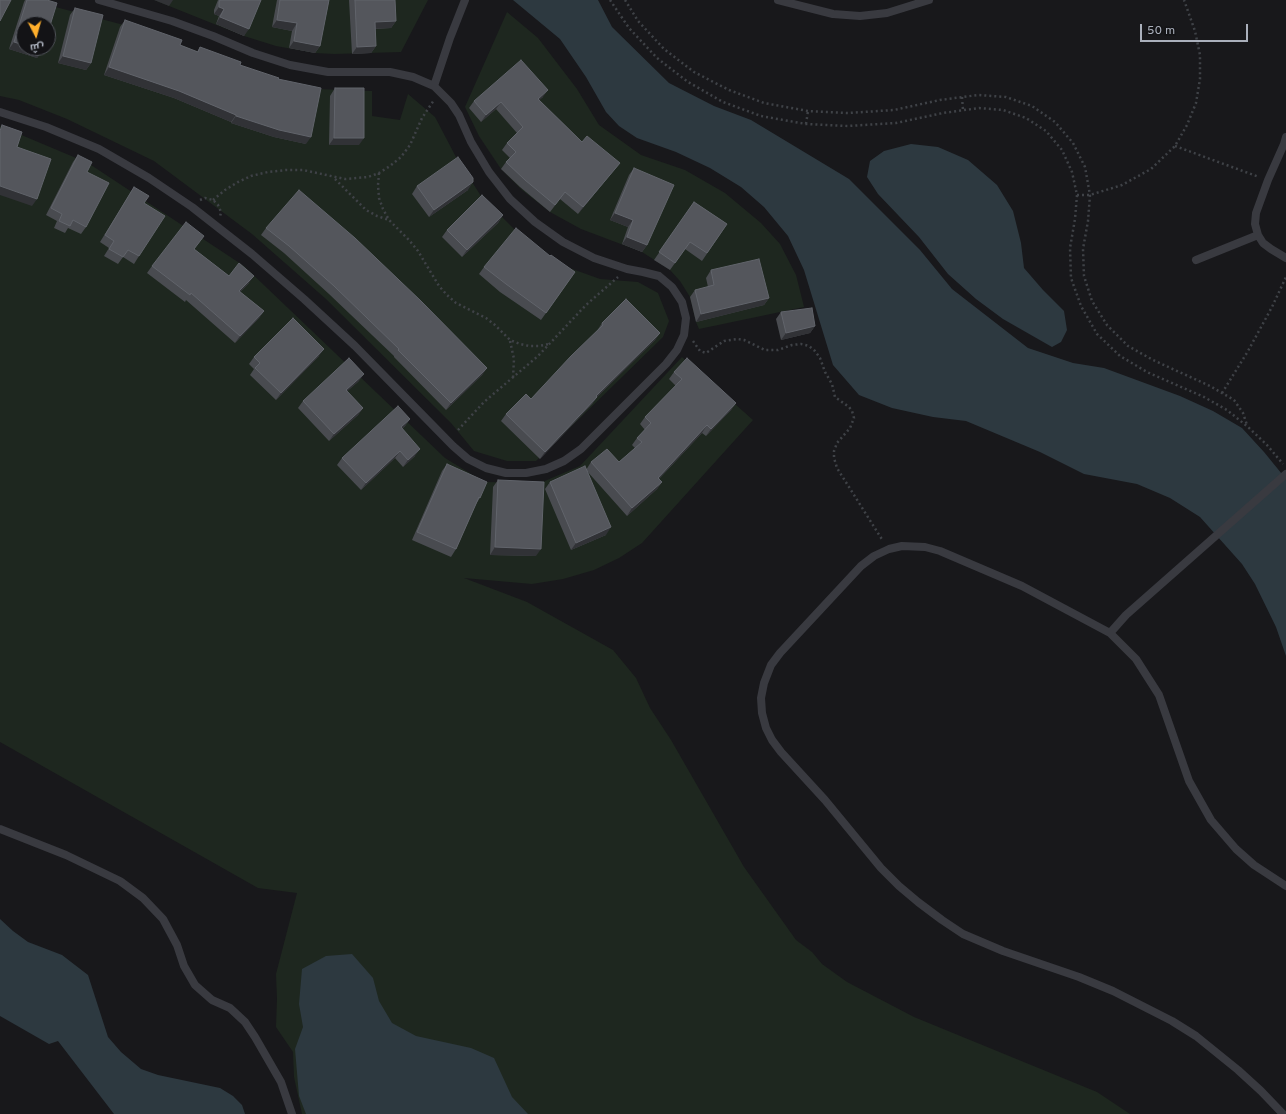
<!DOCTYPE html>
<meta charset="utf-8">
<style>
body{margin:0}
#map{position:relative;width:1286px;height:1114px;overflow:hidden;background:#18181b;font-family:Overpass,Cairo,sans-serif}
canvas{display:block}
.north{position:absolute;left:16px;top:16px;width:40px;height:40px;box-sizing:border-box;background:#131316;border:1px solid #4f5258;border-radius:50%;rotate:174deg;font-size:11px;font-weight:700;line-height:16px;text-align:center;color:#aab0bc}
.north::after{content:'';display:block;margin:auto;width:14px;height:18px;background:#ffaf2c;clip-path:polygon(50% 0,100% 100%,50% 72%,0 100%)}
.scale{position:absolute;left:1140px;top:24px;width:108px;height:18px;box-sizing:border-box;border:2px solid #aab0bc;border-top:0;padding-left:5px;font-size:12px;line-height:14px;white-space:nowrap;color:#aab0bc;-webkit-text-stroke:3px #131316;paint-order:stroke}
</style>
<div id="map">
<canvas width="1286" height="1114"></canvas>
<div class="north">ش</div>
<div class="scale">50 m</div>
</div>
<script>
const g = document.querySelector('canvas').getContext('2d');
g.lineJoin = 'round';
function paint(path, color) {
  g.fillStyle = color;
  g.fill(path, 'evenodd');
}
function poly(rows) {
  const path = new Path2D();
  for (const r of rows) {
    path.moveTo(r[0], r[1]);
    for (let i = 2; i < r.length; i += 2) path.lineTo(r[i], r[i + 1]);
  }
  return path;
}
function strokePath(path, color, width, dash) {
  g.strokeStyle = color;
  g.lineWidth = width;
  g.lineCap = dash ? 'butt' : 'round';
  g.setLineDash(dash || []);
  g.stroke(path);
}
paint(poly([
 [0,0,29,0,139,29,275,81,315,89,372,91,372,116,400,120,408,94,435,117,456,157,481,196,526,241,561,265,600,279,638,282,658,293,669,321,663,337,536,461,507,461,474,451,451,423,326,299,252,234,154,161,67,119,19,100,0,96],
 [24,24,48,24,48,48,24,48],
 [154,0,428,0,401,52,334,54,315,53,276,46,244,36],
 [507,12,538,38,577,89,599,125,641,155,685,170,725,193,761,223,780,244,796,275,804,307,699,329,696,322,690,297,680,281,670,270,642,252,581,229,550,212,522,190,501,169,479,136,465,107],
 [0,126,88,163,244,266,445,458,484,482,540,483,580,466,682,357,753,420,642,543,619,558,594,570,563,579,532,584,464,578,527,602,613,650,636,678,650,708,671,740,744,867,796,940,812,952,822,964,847,982,914,1017,1097,1092,1130,1114,302,1114,294,1077,293,1052,276,1027,277,999,276,974,297,893,258,888,0,742]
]), '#1e271f');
paint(poly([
 [513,0,598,0,612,27,669,83,714,106,751,120,849,179,920,250,952,289,1028,348,1073,363,1104,368,1180,396,1213,411,1242,428,1264,452,1286,479,1286,656,1276,627,1255,584,1242,564,1200,517,1170,498,1137,484,1084,474,1040,452,966,421,933,417,892,408,859,395,833,365,804,270,788,236,764,207,741,187,710,168,676,152,637,138,619,126,606,112,586,77,560,39],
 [911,144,938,147,968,160,997,185,1013,211,1021,243,1024,268,1043,290,1064,311,1067,330,1061,342,1052,347,1003,319,976,299,948,274,919,237,878,194,867,177,870,161,884,151],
 [0,919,13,931,28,942,62,955,88,975,108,1037,121,1052,141,1069,158,1075,220,1088,233,1096,242,1105,245,1114,114,1114,58,1041,49,1044,0,1016],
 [352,954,373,978,379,1001,392,1023,416,1036,471,1048,494,1058,512,1097,528,1114,306,1114,299,1096,295,1049,303,1027,299,1004,302,969,326,956]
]), '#2d3940');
strokePath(poly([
 [610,0,629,28,657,58,688,82,723,102,761,116,806,124,848,126,896,123,943,113,979,108,1003,110,1026,118,1046,131,1062,150,1072,172,1077,195,1075,219,1070,248,1071,278,1081,306,1097,334,1120,356,1147,372,1204,397,1227,410,1248,427,1267,445,1283,464],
 [625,0,638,21,664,49,694,72,729,90,764,103,808,111,848,113,894,110,940,100,978,95,1006,97,1032,106,1055,122,1073,143,1085,167,1090,195,1088,221,1083,249,1084,276,1092,301,1107,325,1128,346,1153,360,1210,386,1234,400,1243,413,1247,425],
 [962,97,963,110],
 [806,124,808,111],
 [1175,146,1259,177],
 [379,173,378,185,379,198,383,209,389,220,409,240,418,251,439,286,447,295,456,303,486,318,495,325,510,340,520,344,529,346,539,346,549,344],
 [335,179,366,210,377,216,389,220],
 [1077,195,1090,195,1122,185,1151,169,1175,146,1187,125,1196,103,1200,79,1200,55,1195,31,1184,0],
 [200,200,205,198,213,200,218,205,221,212,220,217],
 [213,200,225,190,238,182,251,176,268,172,286,170,303,170,345,179,368,177,379,173,390,166,401,157,410,145,422,118,434,100],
 [510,341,514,359,513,378],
 [693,341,700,351,706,353,724,341,738,339,744,340,765,350,778,350,792,345,801,344,809,346,815,351,820,358,825,372,832,384,835,397,849,407,852,411,854,418,850,428,837,443,834,451,834,458,837,468,883,541],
 [1222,393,1248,351,1272,307,1286,277],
 [458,430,484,402,538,356,586,305,618,277]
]), '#3f4247', 2.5, [2, 3]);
strokePath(poly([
 [778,0,833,14,860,16,887,13,929,0],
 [434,86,450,38,465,0],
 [0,112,46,127,99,149,149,178,192,207,252,254,304,299,355,346,453,446,468,459,486,468,506,473,526,473,546,469,564,461,581,449,666,364,677,350,684,335,686,318,682,302,672,287,659,276,643,272,627,269,594,258,563,242,535,222,510,199,489,172,471,142,459,115,451,103,434,86,413,77,390,72,328,72,290,65,253,53,213,36,172,21,99,0],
 [1286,137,1284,144,1268,180,1256,213,1255,224,1258,235,1263,243,1271,249,1286,258],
 [1196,260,1258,235],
 [1110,633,1126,615,1286,474],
 [0,829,66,855,120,881,143,898,163,919,177,945,184,966,195,985,212,1000,230,1008,245,1022,255,1037,281,1082,292,1114],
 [1283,1114,1261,1091,1238,1070,1196,1036,1172,1021,1113,991,1079,977,1003,951,963,934,942,920,918,902,899,886,881,868,825,800,781,752,772,740,766,728,762,713,761,698,764,683,771,665,780,653,861,566,874,556,889,549,902,546,925,547,940,551,1022,586,1110,633,1136,659,1159,695,1189,781,1211,820,1236,849,1254,865,1286,886]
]), '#393a40', 8);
paint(poly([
 [25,0,47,0,42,51,37,58,9,49,24,2],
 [218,0,261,0,244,36,216,24,219,16,214,14,214,10],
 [277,0,329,0,320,46,315,53,289,48,292,31,272,27],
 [349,0,395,0,396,21,391,28,375,29,376,46,371,53,352,54],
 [75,8,91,63,86,70,58,63,70,15],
 [125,20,180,45,197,52,200,47,240,65,278,79,306,144,274,137,231,123,231,122,174,98,104,75,120,27],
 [335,88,359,145,329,145,330,96],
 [543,97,539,100,582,142,620,163,614,170,578,214,560,199,550,212,520,187,501,169,506,162,510,158,502,150,507,143,517,133,496,109,481,122,469,108,474,101],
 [78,155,87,172,86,227,81,234,68,228,65,233,54,228,57,221,46,215,73,162],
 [634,168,647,245,642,252,622,244,628,227,610,220,629,175],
 [417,186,468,190,429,217,412,194],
 [134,187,144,203,139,256,134,264,123,257,118,264,104,256,109,248,100,242],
 [694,202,727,224,702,261,685,249,670,270,654,260],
 [503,215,498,223,462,257,442,237,447,230],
 [266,228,487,368,482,375,446,410,394,357,394,356,329,294,284,253,261,235],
 [204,236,194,249,229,276,249,283,240,292,264,311,259,318,235,343,186,300,185,302,147,273,152,266],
 [550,256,575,272,541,320,500,292,479,274,484,267],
 [711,270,769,298,764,305,696,322,690,297,695,290,708,287,706,278],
 [781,312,815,326,810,333,781,340,776,319],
 [602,323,660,333,655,340,597,397,592,404,540,459,501,421,506,414,531,399,597,331],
 [319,356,276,400,250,375,254,369,249,364,254,357],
 [674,372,736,403,731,410,706,436,702,433,659,479,662,482,657,489,627,516,586,470,591,462,619,462,635,448,632,445,637,438,645,430,640,424,645,417,676,386,669,379],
 [359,381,347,391,363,408,358,415,329,441,298,408,303,401],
 [410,419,405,426,402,429,415,456,403,467,395,458,361,490,337,465,342,458],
 [447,464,480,498,476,504,456,549,451,557,412,540,442,471],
 [498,480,536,556,490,555,493,487],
 [550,482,606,535,571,550,545,489]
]), '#494b50');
paint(poly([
 [154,0,173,0,169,6],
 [219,7,224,9,219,16,214,14],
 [220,17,249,29,244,36,216,24],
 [277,20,297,23,292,31,272,27],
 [396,21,391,28,370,29,375,22],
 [294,41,320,46,315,53,289,48],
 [14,42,24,45,24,48,33,48,42,51,37,58,9,49],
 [376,46,371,53,352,54,357,47],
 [63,56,91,63,86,70,58,63],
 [109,67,179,91,236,115,231,122,174,98,104,75],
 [548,90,543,97,533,106,538,99],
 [501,102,496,109,481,122,486,115],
 [236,116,311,137,306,144,274,137,231,123],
 [334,138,364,138,359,145,329,145],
 [620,163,614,170,578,214,583,207],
 [473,182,468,190,429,217,434,210],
 [0,186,37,199,32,206,0,195],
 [615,213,633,220,628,227,610,220],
 [503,215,498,223,462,257,467,250],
 [627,237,647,245,642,252,622,244],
 [254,276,249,283,234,298,239,291],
 [769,298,764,305,696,322,701,314],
 [264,311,259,318,235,343,240,336],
 [815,326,810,333,781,340,786,333],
 [660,333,655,340,591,403,596,396],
 [324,349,319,356,276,400,281,393],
 [487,368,482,375,446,410,451,403],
 [364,374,359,381,341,397,346,390],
 [597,397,592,404,540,459,545,452],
 [736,403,731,410,706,436,711,429],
 [363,408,358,415,329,441,334,434],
 [410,419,405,426,396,435,401,427],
 [707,425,702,433,653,485,658,478],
 [420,449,415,456,403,467,408,460],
 [400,451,395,458,361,490,366,483],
 [662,482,657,489,627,516,632,508],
 [611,527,606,535,571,550,576,543],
 [495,547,541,549,536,556,490,555]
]), '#313236');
const building = poly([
 [0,0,11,0,0,21,0,0],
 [27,0,47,0,57,3,48,32,48,24,24,24,24,45,14,42,27,0],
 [220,0,261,0,249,29,220,17,224,9,219,7,219,2,220,0],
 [280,0,329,0,320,46,294,41,297,23,277,20,280,0],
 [355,0,395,0,396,21,375,22,376,46,357,47,355,0],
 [75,8,103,15,91,63,63,56,75,8],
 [125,20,182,40,180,45,198,52,200,47,241,62,240,65,279,78,278,79,321,88,311,137,279,130,236,116,236,115,179,91,109,67,125,20],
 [33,48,43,48,42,51,33,48],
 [521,60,548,90,538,99,582,142,587,136,620,163,583,207,565,192,555,205,525,180,506,162,516,152,507,143,523,127,501,102,486,115,474,101,521,60],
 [335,88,364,88,364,138,334,138,335,88],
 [2,125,22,132,17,147,51,159,37,199,0,186,0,131,2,125],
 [78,155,92,162,87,172,109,183,86,227,73,220,70,226,59,221,62,214,51,208,78,155],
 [458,157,473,178,473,182,434,210,417,186,458,157],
 [634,168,674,185,647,245,627,237,633,220,615,213,634,168],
 [134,187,149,196,144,203,165,216,139,256,128,250,123,257,109,249,114,241,105,235,134,187],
 [299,190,355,238,421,301,487,368,451,403,398,350,399,349,334,286,289,246,266,228,299,190],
 [482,195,503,215,467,250,447,230,482,195],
 [694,202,727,224,707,253,690,242,675,263,659,252,694,202],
 [186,222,204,236,194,249,229,276,239,263,254,276,239,291,264,311,240,336,191,293,190,295,152,266,186,222],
 [516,228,550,256,551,255,575,272,546,313,506,284,484,267,516,228],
 [759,259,769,298,701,314,695,290,714,285,711,270,759,259],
 [626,299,660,333,596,396,597,397,545,452,506,414,526,394,531,399,571,356,603,325,602,323,626,299],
 [812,308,815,326,786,333,781,312,812,308],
 [293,318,324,349,281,393,255,368,260,363,254,357,293,318],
 [349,358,364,374,346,390,363,408,334,434,303,401,349,358],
 [687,358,736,403,711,429,707,425,658,478,662,482,632,508,591,462,607,449,619,462,642,442,637,438,651,423,645,417,682,379,674,372,687,358],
 [398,406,410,419,401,427,420,449,408,460,400,451,366,483,342,458,398,406],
 [447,464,487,482,480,498,479,497,456,549,417,532,447,464],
 [585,466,611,527,576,543,550,482,585,466],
 [498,480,544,482,541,549,495,547,498,480]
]);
paint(building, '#54565c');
strokePath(building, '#61646b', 1);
</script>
